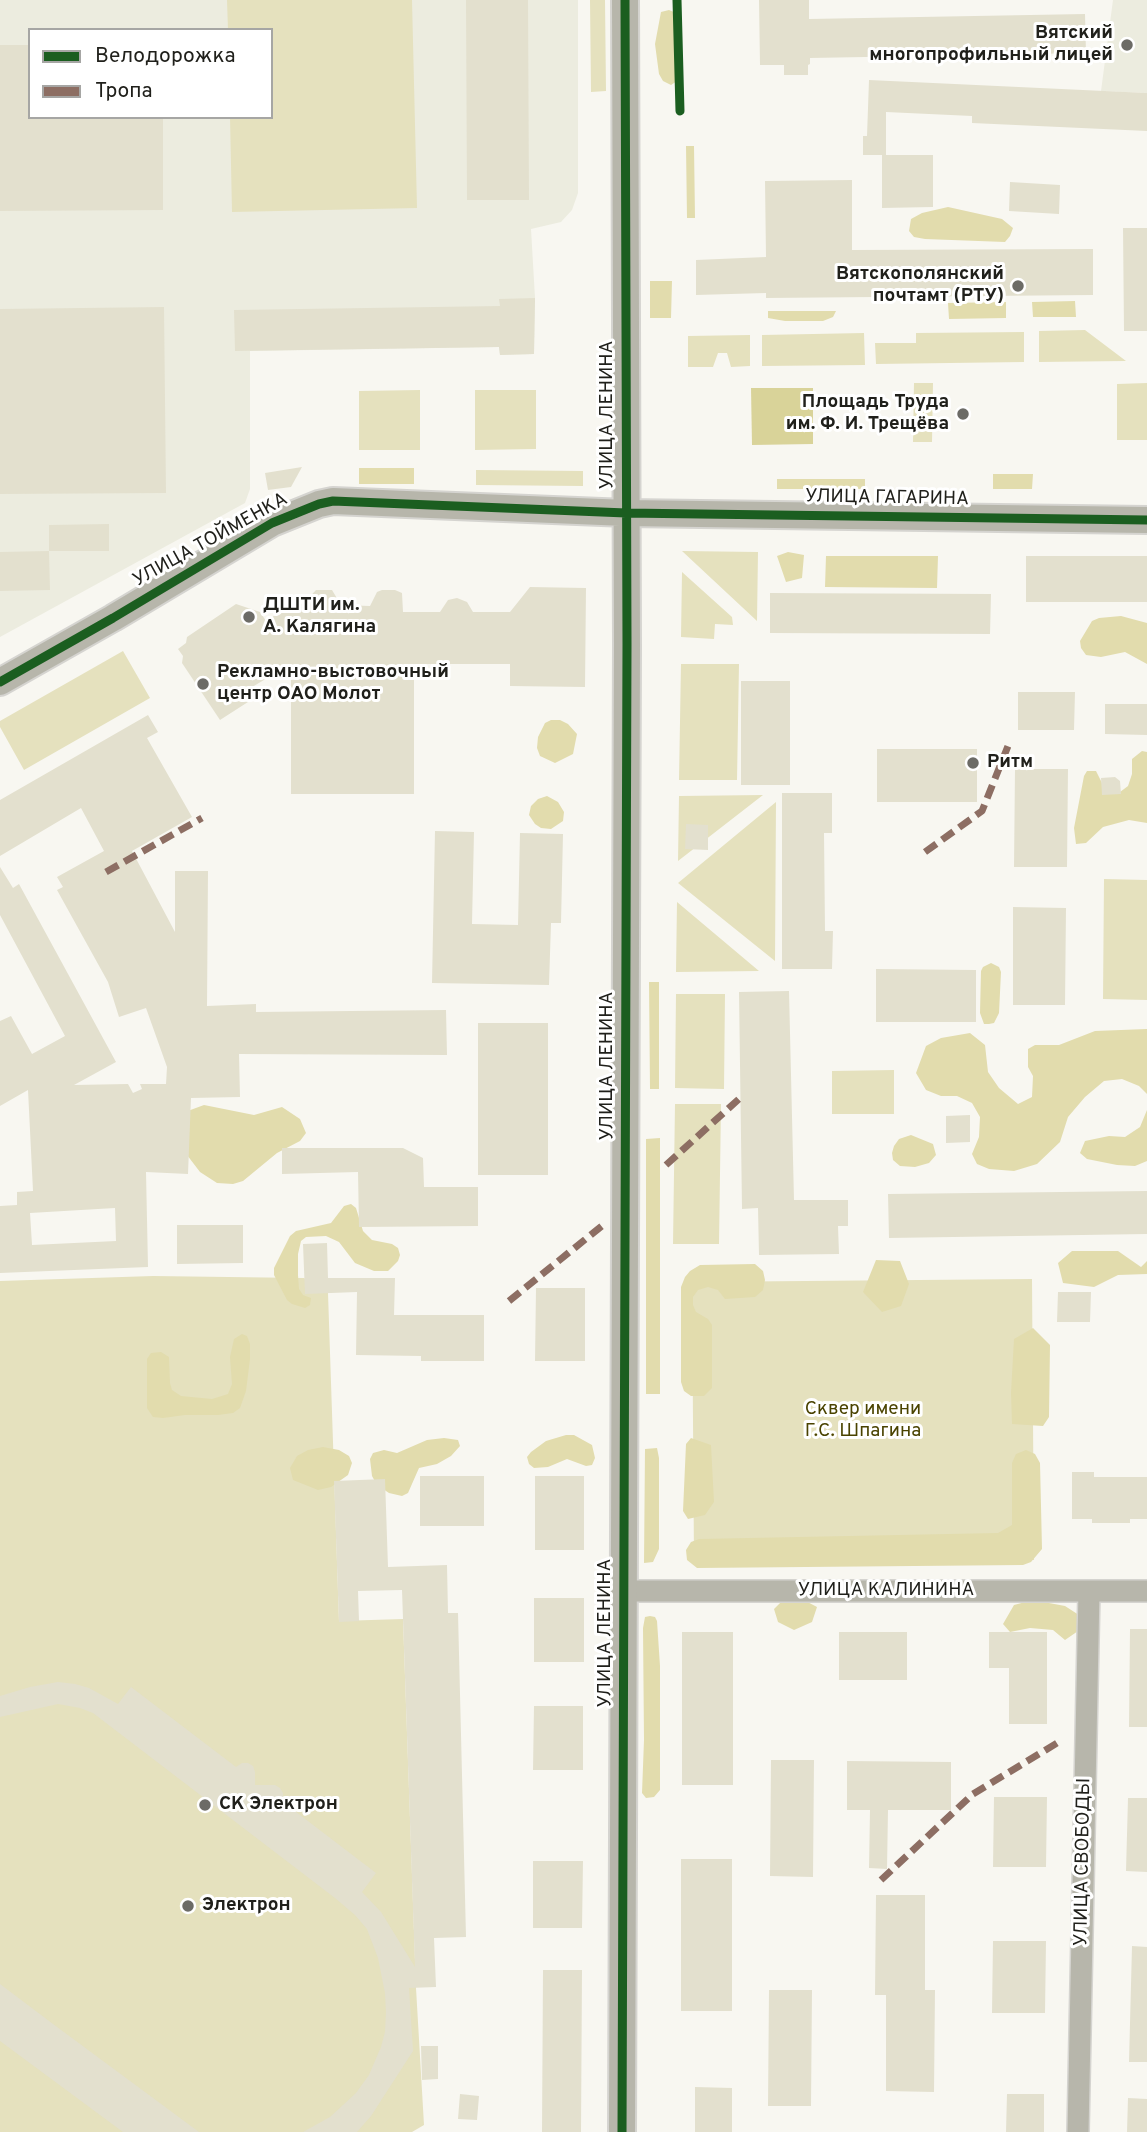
<!DOCTYPE html>
<meta charset="utf-8">
<style>
body{margin:0}
#map{position:relative;width:1147px;height:2132px;overflow:hidden;background:#f8f7f1;font-family:Overpass,sans-serif}
canvas{display:block}
.legend{position:absolute;left:28px;top:28px;width:245px;height:91px;box-sizing:border-box;background:#fff;border:2px solid #a6a6a4;margin:0;padding:9px 12px;list-style:none;font-size:21px;color:#20201b}
.legend li{display:flex;align-items:center;gap:14px;height:35px}
.legend b{width:35px;border:2px solid #a6a6a4}
</style>
<div id="map">
<canvas width="1147" height="2132"></canvas>
<ul class="legend">
<li><b style="height:9px;background:#1b5e20"></b>Велодорожка</li>
<li><b style="height:9px;background:#8d6e63"></b>Тропа</li>
</ul>
</div>
<script>
const g = document.querySelector('canvas').getContext('2d');
g.lineJoin = 'round';
function paint(path, color) {
  g.fillStyle = color;
  g.fill(path, 'evenodd');
}
function poly(rows) {
  const path = new Path2D();
  for (const r of rows) {
    path.moveTo(r[0], r[1]);
    for (let i = 2; i < r.length; i += 2) path.lineTo(r[i], r[i + 1]);
  }
  return path;
}
function strokePath(path, color, width, dash) {
  g.strokeStyle = color;
  g.lineWidth = width;
  g.lineCap = dash ? 'butt' : 'round';
  g.setLineDash(dash || []);
  g.stroke(path);
}
function write(font, color, halo, rows, align = 'center') {
  g.font = font + ' Overpass,sans-serif';
  g.lineWidth = 6;
  g.setLineDash([]);
  g.textBaseline = 'middle';
  g.strokeStyle = halo;
  g.fillStyle = color;
  for (const [text, x, y, turn = 0] of rows) {
    g.save();
    g.translate(x, y);
    g.rotate((+turn || 0) * Math.PI / 180);
    g.textAlign = isNaN(turn) ? turn : align;
    if (halo) g.strokeText(text, 0, 0);
    g.fillText(text, 0, 0);
    g.restore();
  }
}
paint(poly([
 [0,0,578,0,578,193,572,210,561,222,531,229,535,298,534,354,500,355,499,347,250,351,250,489,245,503,0,637],
 [30,30,271,30,271,117,30,117],
 [1113,0,1147,0,1147,93,1101,91]
]), '#ececdf');
paint(poly([
 [227,0,412,0,417,208,232,212,230,117,271,117,271,30,228,30],
 [590,0,605,0,606,91,591,92],
 [1085,330,1126,361,1039,362,1039,331],
 [1024,332,1024,362,876,364,875,343,916,343,916,333],
 [864,333,865,365,762,366,762,335],
 [750,335,750,366,731,367,727,353,718,353,713,367,688,367,688,336],
 [914,383,933,383,932,442,913,442],
 [1147,383,1147,440,1117,440,1117,384],
 [420,390,420,450,359,450,359,391],
 [475,390,536,390,536,449,475,450],
 [476,470,583,471,583,486,476,485],
 [682,551,758,552,757,621],
 [682,572,732,617,733,625,715,624,714,639,681,637],
 [123,651,150,698,24,770,0,727,0,721],
 [681,664,739,664,737,780,679,780],
 [763,795,678,861,679,796],
 [776,802,775,961,678,883],
 [1104,879,1147,880,1147,1000,1103,999],
 [677,902,759,971,676,972],
 [676,994,725,994,724,1089,675,1088],
 [894,1070,894,1114,832,1114,832,1071],
 [675,1104,721,1104,719,1244,673,1244],
 [153,1276,304,1278,328,1293,339,1621,403,1619,416,1988,424,2125,412,2132,0,2132,0,1281],
 [1032,1279,1034,1560,694,1562,692,1282]
]), '#e5e1be');
paint(poly([
 [669,10,676,13,676,61,681,65,683,71,680,79,671,85,663,81,659,74,655,44,661,12],
 [686,146,694,146,695,218,687,218],
 [948,207,1002,219,1013,228,1010,236,1005,242,925,239,914,237,909,231,911,219,922,213],
 [650,281,672,281,671,318,650,318],
 [1075,301,1076,317,1033,317,1032,302],
 [1006,302,1006,318,949,319,948,303],
 [768,311,836,311,833,317,823,321,785,321,768,318],
 [359,468,414,468,414,484,359,484],
 [993,474,1033,474,1032,489,993,489],
 [777,479,865,479,865,489,777,489],
 [788,552,804,555,802,578,786,582,777,556],
 [826,556,938,556,937,588,825,587],
 [1121,616,1147,623,1147,664,1125,652,1101,657,1086,655,1081,648,1080,641,1092,621,1099,618],
 [551,720,560,720,568,724,577,734,573,754,555,763,540,756,537,748,538,737,545,723],
 [1142,751,1147,752,1147,823,1129,820,1103,827,1086,843,1076,844,1074,828,1084,776,1087,771,1096,771,1104,787,1120,792,1128,786,1132,774,1132,759],
 [547,796,558,802,564,812,563,821,551,829,541,828,535,824,529,815,531,806,538,799],
 [991,963,999,967,1001,972,999,1013,994,1023,989,1024,984,1024,980,1013,981,971,983,967],
 [649,982,659,982,659,1089,650,1089],
 [1147,1029,1147,1094,1139,1086,1122,1079,1104,1081,1085,1097,1068,1117,1060,1142,1037,1164,1014,1171,989,1169,977,1164,972,1154,979,1137,980,1117,972,1103,957,1096,941,1096,926,1090,916,1073,926,1046,941,1038,970,1033,985,1045,988,1072,999,1088,1018,1104,1032,1097,1033,1076,1028,1067,1028,1049,1035,1045,1059,1045,1095,1031],
 [204,1105,254,1115,282,1107,300,1119,306,1133,300,1141,277,1153,243,1181,233,1184,217,1183,200,1172,187,1155,185,1112],
 [1147,1110,1147,1161,1135,1166,1117,1165,1087,1159,1080,1153,1085,1141,1109,1136,1125,1137,1140,1127],
 [911,1135,933,1144,936,1155,929,1163,915,1167,900,1166,893,1160,892,1153,894,1146,899,1139],
 [660,1138,660,1394,646,1394,646,1139],
 [351,1204,356,1208,363,1231,372,1240,392,1244,398,1248,400,1255,398,1261,388,1271,374,1271,355,1263,339,1242,326,1236,306,1237,301,1241,298,1254,298,1275,299,1289,303,1295,311,1298,310,1305,305,1308,292,1304,287,1300,274,1275,274,1268,290,1236,296,1231,331,1223,344,1206],
 [1072,1251,1118,1251,1141,1267,1147,1261,1147,1274,1118,1275,1094,1287,1063,1283,1058,1263],
 [876,1260,900,1261,909,1284,901,1306,882,1312,863,1292],
 [755,1264,763,1271,765,1280,763,1290,755,1297,725,1299,718,1290,708,1287,698,1290,693,1297,693,1305,696,1312,708,1319,712,1325,712,1388,704,1396,691,1396,684,1391,681,1382,681,1287,685,1277,690,1271,700,1265],
 [1033,1328,1050,1345,1049,1417,1043,1426,1012,1424,1011,1393,1014,1339],
 [242,1334,247,1336,250,1344,250,1359,246,1391,240,1408,233,1413,218,1415,185,1415,163,1418,153,1417,147,1408,147,1359,151,1353,161,1352,169,1357,170,1383,172,1390,181,1396,212,1399,228,1394,232,1384,230,1357,234,1339],
 [566,1435,574,1435,592,1445,595,1458,592,1465,586,1466,567,1459,548,1467,534,1468,529,1464,527,1457,531,1452,546,1441],
 [444,1438,458,1440,460,1446,451,1456,437,1464,419,1468,408,1493,402,1496,389,1493,377,1485,372,1476,370,1459,373,1453,384,1450,397,1453,427,1440],
 [691,1438,711,1445,714,1502,705,1515,688,1519,683,1511,686,1444],
 [323,1447,339,1450,349,1456,352,1463,348,1475,331,1487,318,1490,293,1480,290,1468,297,1456,308,1450],
 [657,1448,659,1458,659,1549,653,1562,644,1563,645,1449],
 [1026,1450,1035,1454,1040,1463,1042,1549,1031,1562,1023,1565,697,1568,687,1560,686,1550,691,1542,699,1539,998,1533,1012,1525,1012,1463,1016,1454],
 [785,1598,800,1598,817,1607,812,1622,794,1630,778,1622,774,1609],
 [1033,1600,1065,1606,1082,1617,1081,1629,1065,1640,1053,1630,1030,1628,1010,1632,1003,1624,1014,1605],
 [650,1616,655,1617,657,1621,660,1666,660,1790,654,1797,646,1798,642,1793,644,1740,643,1628,645,1617]
]), '#e2dcad');
paint(poly([
 [751,388,813,388,813,444,752,445]
]), '#d9d399');
paint(poly([
 [466,0,528,0,529,200,467,200],
 [759,0,809,0,809,19,1085,14,1086,53,810,58,810,64,808,65,808,75,784,75,784,65,760,65],
 [0,45,30,45,30,117,163,117,163,210,0,211],
 [869,80,1147,93,1147,131,972,123,972,116,886,112,886,155,933,155,933,207,882,208,882,155,863,155,863,136,867,136],
 [852,180,852,250,1093,249,1093,295,766,298,766,293,696,295,696,260,766,257,765,181],
 [1010,182,1060,185,1059,214,1009,211],
 [1123,228,1147,228,1147,331,1124,331],
 [535,298,534,354,500,355,499,347,235,351,234,310,500,306,499,299],
 [164,307,166,493,0,494,0,309],
 [302,467,291,487,268,490,265,473],
 [109,524,109,551,49,551,49,525],
 [49,551,50,590,0,591,0,552],
 [1026,556,1147,556,1147,602,1026,602],
 [530,587,586,588,585,687,510,686,510,664,414,664,414,794,291,794,291,664,242,693,248,702,220,720,182,663,183,656,178,649,186,643,187,637,236,604,260,612,266,621,291,605,303,604,316,590,332,590,341,605,370,606,377,592,382,590,395,590,402,593,403,612,440,612,448,600,457,598,467,602,473,612,510,612],
 [770,593,991,594,990,634,770,633],
 [741,681,790,681,790,785,741,785],
 [1018,692,1075,692,1074,730,1018,730],
 [1105,704,1147,704,1147,735,1105,734],
 [148,715,158,732,147,738,192,817,132,851,175,932,175,871,208,871,207,1006,256,1004,256,1012,446,1010,447,1055,239,1054,240,1097,191,1098,188,1174,146,1172,148,1267,0,1273,0,1206,17,1205,17,1192,33,1191,28,1090,0,1106,0,1021,11,1016,32,1054,65,1036,0,915,0,867,13,888,19,884,116,1062,74,1085,128,1084,133,1093,142,1089,140,1084,166,1084,167,1067,146,1008,119,1017,108,982,57,890,63,887,57,877,104,851,81,808,0,856,0,800],
 [115,1208,116,1241,32,1245,30,1213],
 [877,749,977,749,977,802,877,802],
 [1015,769,1068,769,1067,867,1014,867],
 [1115,777,1120,781,1121,794,1102,795,1101,778],
 [782,793,832,793,832,833,824,833,825,931,833,931,832,969,782,969],
 [686,824,708,825,708,850,685,849],
 [435,831,474,832,472,924,518,925,520,833,563,834,561,923,551,923,549,985,432,983],
 [1013,907,1066,908,1065,1005,1013,1005],
 [876,969,976,970,976,1022,876,1022],
 [789,991,794,1200,848,1200,848,1226,838,1226,839,1254,759,1255,758,1208,742,1209,739,992],
 [478,1023,548,1023,548,1175,478,1175],
 [970,1115,970,1142,946,1143,946,1116],
 [282,1148,403,1148,423,1158,424,1187,478,1187,478,1226,359,1227,358,1172,282,1174],
 [1147,1191,1147,1234,889,1238,888,1194],
 [177,1225,243,1225,243,1263,177,1264],
 [327,1243,328,1278,395,1278,394,1315,484,1315,484,1361,421,1361,421,1356,356,1355,357,1292,305,1294,303,1244],
 [536,1288,585,1288,585,1361,535,1361],
 [1058,1292,1091,1292,1090,1322,1057,1322],
 [1072,1472,1094,1472,1094,1477,1147,1477,1147,1519,1130,1519,1130,1523,1092,1523,1092,1519,1072,1519],
 [420,1476,484,1476,484,1526,420,1526],
 [535,1476,584,1476,584,1550,535,1550],
 [385,1479,388,1567,447,1565,448,1613,458,1613,466,1937,434,1938,436,1987,409,1988,413,2051,371,2116,357,2132,303,2132,330,2117,356,2093,369,2075,381,2047,385,2032,386,2012,385,1993,378,1958,367,1929,355,1915,335,1898,93,1713,80,1708,58,1704,0,1717,0,1696,30,1687,58,1682,75,1684,89,1688,118,1704,131,1687,236,1767,242,1763,248,1763,253,1766,255,1772,255,1785,275,1785,280,1788,283,1793,283,1802,376,1873,362,1892,381,1912,415,1967,402,1590,358,1591,359,1621,339,1622,334,1481],
 [534,1598,584,1598,584,1662,534,1662],
 [1130,1629,1147,1629,1147,1727,1129,1727],
 [682,1632,733,1632,733,1785,682,1785],
 [839,1632,907,1632,907,1680,839,1680],
 [989,1632,1047,1632,1047,1724,1009,1724,1009,1668,989,1668],
 [534,1706,583,1706,583,1770,533,1770],
 [771,1760,814,1760,813,1877,770,1876],
 [847,1761,951,1762,951,1810,888,1810,887,1869,869,1868,870,1810,847,1810],
 [994,1797,1047,1797,1046,1867,993,1867],
 [1128,1798,1147,1798,1147,1872,1126,1871],
 [681,1859,732,1859,732,2011,681,2011],
 [533,1861,583,1861,582,1928,533,1928],
 [876,1895,925,1895,925,1990,935,1990,934,2092,886,2091,886,1995,875,1995],
 [993,1941,1046,1941,1045,2013,992,2013],
 [1132,1946,1147,1947,1147,2062,1129,2062],
 [543,1970,582,1970,581,2132,542,2132],
 [0,1984,53,2024,199,2132,123,2132,0,2041],
 [769,1990,812,1990,811,2106,768,2106],
 [421,2046,438,2046,438,2079,422,2080],
 [695,2087,732,2088,732,2132,695,2132],
 [460,2094,479,2096,477,2120,458,2119],
 [1007,2094,1044,2094,1044,2132,1006,2132],
 [1128,2098,1147,2099,1147,2132,1127,2132]
]), '#e3e0ce');
const minor = poly([
 [624,1591,1147,1591],
 [1078,2132,1089,1591]
]);
const tertiary = poly([
 [0,682,113,618,272,523,319,504,333,501,626,513,1147,520],
 [622,2132,627,644,625,0]
]);
strokePath(minor, '#d5d4d0', 24);
strokePath(tertiary, '#d5d4d0', 30);
strokePath(minor, '#b7b6ab', 21);
strokePath(tertiary, '#b7b6ab', 26);
strokePath(poly([
 [925,852,982,811,1008,746],
 [106,872,202,818],
 [666,1165,740,1098],
 [509,1301,603,1225],
 [881,1880,973,1794,1062,1740]
]), '#8d6e63', 7, [14, 7]);
strokePath(poly([
 [677,0,680,111],
 [0,682,113,618,272,523,319,504,333,501,626,513,1147,520],
 [622,2132,627,644,625,0]
]), '#1b5e20', 9);
for (const [x, y, r, color] of [
 [1127,45,7,"#6c6b66"],
 [1018,286,7,"#6c6b66"],
 [963,414,7,"#6c6b66"],
 [249,617,7,"#6c6b66"],
 [203,684,7,"#6c6b66"],
 [973,763,7,"#6c6b66"],
 [205,1805,7,"#6c6b66"],
 [188,1906,7,"#6c6b66"]
]) {
  const dot = new Path2D();
  dot.arc(x, y, r, 0, 2 * Math.PI);
  g.fillStyle = color;
  g.fill(dot);
  strokePath(dot, '#fff', 2.5);
}
write('bold 19px', '#20201b', '#fff', [
 ["Вятский",1113,34,"right"],
 ["многопрофильный лицей",1113,56,"right"],
 ["Вятскополянский",1004,275,"right"],
 ["почтамт (РТУ)",1004,297,"right"],
 ["Площадь Труда",949,403,"right"],
 ["им. Ф. И. Трещёва",949,425,"right"],
 ["ДШТИ им.",263,606],
 ["А. Калягина",263,628],
 ["Рекламно-выстовочный",217,673],
 ["центр ОАО Молот",217,695],
 ["Ритм",987,763],
 ["СК Электрон",219,1805],
 ["Электрон",202,1906]
], 'left');
write('19px', '#20201b', '#fff', [
 ["УЛИЦА ЛЕНИНА",608,415,-90],
 ["УЛИЦА ГАГАРИНА",887,499,1],
 ["УЛИЦА ТОЙМЕНКА",211,541,-29],
 ["УЛИЦА ЛЕНИНА",608,1066,-90],
 ["УЛИЦА КАЛИНИНА",886,1591],
 ["УЛИЦА ЛЕНИНА",606,1633,-90],
 ["УЛИЦА СВОБОДЫ",1084,1862,-89]
]);
write('19px', '#4a4300', '#fff', [
 ["Сквер имени",863,1410],
 ["Г.С. Шпагина",863,1432]
]);
</script>
